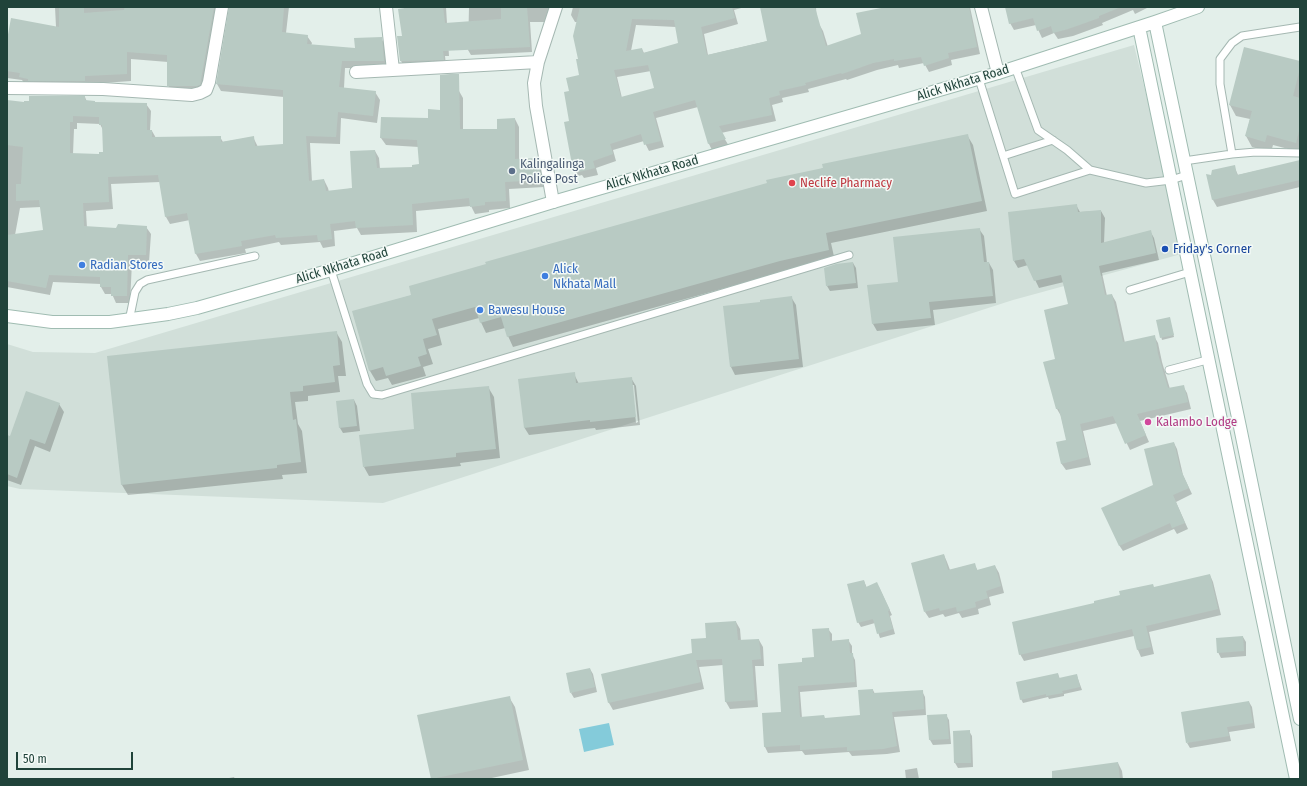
<!DOCTYPE html>
<style>
body{margin:0}
#map{position:relative;width:1307px;height:786px;overflow:hidden;background:#e3efea;font-family:"Fira Sans Condensed",sans-serif}
canvas{display:block}
.frame{position:absolute;inset:0;border:8px solid #20433a;pointer-events:none}
.scale{position:absolute;left:16px;top:752px;width:117px;height:18px;box-sizing:border-box;border:2px solid #20433a;border-top:0;padding-left:5px;font-size:12px;line-height:14px;white-space:nowrap;color:#20433a;-webkit-text-stroke:3px #f4faf7;paint-order:stroke}
</style>
<div id="map">
<canvas width="1307" height="786"></canvas>
<div class="frame"></div>
<div class="scale">50 m</div>
</div>
<script>
const g = document.querySelector('canvas').getContext('2d');
g.lineJoin = 'round';
function paint(path, color) {
  g.fillStyle = color;
  g.fill(path, 'evenodd');
}
function poly(rows) {
  const path = new Path2D();
  for (const r of rows) {
    path.moveTo(r[0], r[1]);
    for (let i = 2; i < r.length; i += 2) path.lineTo(r[i], r[i + 1]);
  }
  return path;
}
function strokePath(path, color, width, dash) {
  g.strokeStyle = color;
  g.lineWidth = width;
  g.lineCap = dash ? 'butt' : 'round';
  g.setLineDash(dash || []);
  g.stroke(path);
}
function write(font, color, halo, rows, align = 'center') {
  g.font = font + ' "Fira Sans Condensed",sans-serif';
  g.lineWidth = 3;
  g.setLineDash([]);
  g.textBaseline = 'middle';
  g.strokeStyle = halo;
  g.fillStyle = color;
  for (const [text, x, y, turn = 0] of rows) {
    g.save();
    g.translate(x, y);
    g.rotate((+turn || 0) * Math.PI / 180);
    g.textAlign = isNaN(turn) ? turn : align;
    if (halo) g.strokeText(text, 0, 0);
    g.fillText(text, 0, 0);
    g.restore();
  }
}
paint(poly([
 [1134,45,1185,253,1013,300,383,503,20,489,7,486,7,344,33,352,95,353]
]), '#d1dfd9');
paint(poly([
 [609,723,614,745,584,752,579,729]
]), '#84cbda');
paint(poly([
 [55,7,225,7,205,88,172,93,168,85,168,62,131,59,131,81,89,84,25,84,22,80,7,78,7,44,56,27],
 [229,7,289,7,286,33,307,36,312,43,311,46,356,50,381,38,385,45,388,68,345,68,344,88,375,92,380,100,377,123,341,118,340,144,310,143,312,182,324,180,328,188,329,192,354,188,375,151,379,158,380,169,413,168,420,165,419,147,386,145,381,138,382,118,429,119,441,111,459,91,463,98,463,130,498,130,515,119,519,127,519,160,537,159,541,166,544,187,509,189,510,208,489,210,489,212,475,214,471,206,416,211,417,232,361,235,357,228,334,231,335,246,323,248,320,242,281,245,279,242,245,249,246,253,200,261,196,254,190,220,170,224,166,217,160,182,111,184,113,209,86,211,87,228,116,229,146,227,151,234,149,262,132,262,130,303,116,303,112,294,105,294,101,287,101,284,53,282,50,295,7,287,7,101,25,104,85,97,87,102,95,103,146,104,151,111,150,131,152,131,156,138,220,137,223,142,253,137,258,147,284,145,284,97,221,91,217,84,230,8],
 [77,123,100,124,103,130,104,153,100,155,73,154,74,129,77,129],
 [41,207,44,231,15,235,20,208],
 [404,7,446,7,449,56,445,56,446,65,404,66,401,61,398,37,403,37],
 [469,7,550,7,548,22,530,22,532,52,471,55,468,50],
 [573,7,745,7,734,10,738,24,704,34,708,55,768,41,761,7,816,7,817,25,819,24,823,31,828,47,862,35,887,7,970,7,980,54,951,60,952,65,929,72,924,63,899,68,898,65,877,70,847,80,846,79,808,89,809,92,782,98,783,102,772,105,776,121,721,133,729,146,712,150,709,144,698,107,656,118,664,147,649,151,644,141,613,150,616,161,596,168,598,175,584,178,582,175,578,176,574,169,570,122,570,92,580,76,578,22,575,22,571,15],
 [636,25,676,27,680,44,644,53,642,49,631,51],
 [651,71,656,89,622,98,617,77],
 [575,168,583,168,575,170],
 [1006,7,1149,7,1135,14,1133,10,1102,23,1103,25,1073,36,1058,39,1054,33,1042,38,1036,25,1014,30,1010,23],
 [1300,62,1300,152,1273,145,1271,152,1252,147,1246,136,1250,119,1236,116,1230,105],
 [967,135,973,145,987,211,831,243,835,261,786,271,513,347,508,336,505,328,486,333,479,318,438,329,442,345,428,349,433,364,423,367,426,376,392,385,388,378,376,381,370,371,353,312,413,295,824,168],
 [1300,161,1300,187,1217,207,1213,200,1207,175,1211,176,1234,166,1238,175],
 [1076,205,1080,212,1101,211,1105,218,1104,243,1150,231,1154,238,1159,260,1102,273,1107,296,1112,295,1116,302,1125,343,1154,336,1158,343,1162,362,1170,389,1183,386,1187,393,1191,409,1140,421,1149,442,1130,450,1117,423,1083,431,1091,465,1066,470,1061,463,1067,441,1061,416,1057,409,1056,360,1070,305,1064,282,1039,288,1028,265,1018,268,1014,261],
 [979,229,984,236,987,263,989,263,993,270,996,303,933,310,935,325,877,331,873,324,899,283],
 [853,263,856,268,858,288,830,291,827,286],
 [791,297,796,305,803,367,735,375,731,367,761,303],
 [1157,320,1170,320,1174,337,1162,340],
 [336,332,342,342,346,376,338,376,340,392,308,396,308,401,295,402,298,424,302,431,307,473,282,475,283,479,128,495,122,485,108,357],
 [574,374,579,384,631,378,636,386,640,425,596,430,595,428,529,435,524,427],
 [632,385,634,385,638,422,636,423],
 [488,387,494,397,500,458,460,463,461,466,369,476,364,467,415,430],
 [354,400,357,406,360,431,343,433,340,428],
 [59,404,64,412,50,452,35,446,21,485,7,480,7,436,11,437],
 [1174,443,1177,449,1183,475,1192,494,1176,502,1188,529,1177,534,1174,529,1123,551,1119,545,1154,485],
 [944,555,947,562,950,570,974,564,978,571,995,566,999,573,1004,593,989,597,991,605,978,609,979,614,962,618,959,613,945,617,943,614,929,618,925,612],
 [1210,575,1213,582,1221,615,1149,632,1154,654,1141,657,1138,650,1134,636,1024,661,1020,654,1095,604,1121,596],
 [864,581,867,588,879,587,892,615,890,616,895,634,880,638,875,623,861,627,858,622],
 [736,622,740,629,741,641,759,640,763,647,764,666,755,666,758,707,730,709,726,702,723,665,699,667,704,689,613,710,609,703,603,675,693,654,707,639],
 [828,629,832,634,832,641,848,640,852,646,852,654,855,660,857,687,800,692,802,718,825,719,861,716,873,690,875,694,922,691,925,697,926,715,894,717,900,752,887,754,852,756,849,752,805,755,802,751,768,753,765,747,763,714,782,713,804,663,815,658],
 [1243,637,1246,642,1246,656,1221,658,1218,652],
 [590,669,593,674,597,692,574,698,571,693],
 [1058,674,1060,679,1077,676,1082,690,1064,694,1064,696,1049,699,1048,697,1023,703,1021,699],
 [509,697,515,707,529,770,487,779,432,779,418,716],
 [1249,702,1252,707,1255,728,1229,732,1231,741,1190,748,1187,743],
 [946,715,949,720,951,744,933,745,930,740],
 [969,731,972,736,973,767,958,768,955,763],
 [1118,763,1122,771,1123,779,1061,779],
 [917,768,919,779,906,779,905,770],
 [234,777,235,779,224,779]
]), '#0003');
paint(poly([
 [59,7,84,7,84,13,124,10,125,7,214,7,200,85,197,86,167,86,167,55,127,52,127,74,85,76,85,81,28,81,28,79,19,77,20,73,7,71,7,40,11,18,59,27],
 [229,7,284,7,282,32,308,35,307,44,355,48,354,38,382,37,384,61,342,61,339,87,376,91,373,116,338,112,336,137,306,136,309,181,324,179,326,191,352,188,350,151,375,150,377,168,412,167,412,165,419,164,417,140,380,138,381,117,428,118,428,109,440,110,440,75,450,74,459,74,460,129,497,129,497,119,515,118,515,159,538,158,541,180,505,182,506,201,485,202,485,205,470,207,469,198,412,204,413,225,356,228,355,221,330,224,332,239,318,241,317,235,276,238,275,235,241,241,242,246,195,254,187,213,165,217,158,175,108,177,109,202,83,203,84,226,116,228,118,224,147,226,146,255,128,255,127,296,111,296,111,287,100,287,100,277,49,275,46,288,7,281,7,235,43,230,39,200,16,201,16,184,21,184,23,147,7,145,7,100,24,102,24,101,29,101,29,96,85,96,85,100,95,101,95,102,147,103,147,130,152,130,152,137,221,136,221,142,254,136,255,146,283,144,283,90,216,84],
 [73,116,99,117,99,125,102,125,103,152,99,152,99,154,70,153,70,122,73,122],
 [412,7,443,7,445,23,501,19,501,7,527,7,530,47,443,51,444,60,400,61,397,36,402,36,398,9],
 [580,7,732,7,735,18,701,27,707,55,767,41,760,7,815,7,826,46,861,34,856,13,886,7,969,7,977,47,948,53,949,58,924,66,921,57,894,61,894,59,873,63,842,74,841,73,805,83,806,85,779,91,780,95,769,98,772,115,719,126,726,139,708,144,695,100,653,112,661,141,644,145,641,134,610,144,613,154,593,161,595,168,579,172,578,169,573,170,564,122,569,121,564,92,569,91,566,78,579,75,576,59,578,59,573,36],
 [632,19,674,20,678,43,643,53,642,48,626,51],
 [648,65,654,88,621,97,614,70],
 [1005,7,1121,7,1099,16,1099,18,1068,29,1053,33,1051,26,1037,31,1033,18,1009,24],
 [1244,47,1300,61,1300,68,1293,96,1300,98,1300,127,1296,143,1267,135,1265,142,1245,136,1252,111,1229,105],
 [968,134,982,201,826,233,829,250,780,261,507,337,501,317,480,323,475,307,432,319,437,335,423,339,427,354,418,357,421,366,386,376,383,367,369,371,352,311,411,295,409,286,486,264,485,262,767,183,766,180,823,168,822,164],
 [1300,160,1300,180,1212,200,1206,174,1211,175,1212,170,1235,165,1237,175],
 [1077,204,1078,212,1101,210,1101,243,1151,230,1156,253,1099,266,1105,295,1112,294,1123,342,1155,335,1158,354,1168,388,1184,385,1188,402,1137,414,1146,435,1125,444,1113,416,1080,424,1088,457,1061,464,1056,442,1066,440,1059,409,1056,409,1043,362,1055,359,1044,310,1068,304,1061,275,1034,281,1024,259,1013,261,1008,212],
 [980,228,984,262,989,262,993,296,929,302,931,318,872,324,867,285,898,282,893,237],
 [853,262,856,283,826,286,824,268,836,264],
 [792,296,799,359,730,367,723,306,760,302,760,300],
 [1170,317,1174,335,1160,338,1156,320],
 [337,331,340,365,333,366,335,382,303,386,303,391,290,392,293,420,296,419,301,462,277,465,277,468,121,485,107,356],
 [575,372,576,383,632,377,636,417,590,422,590,420,524,428,518,379],
 [489,386,496,449,456,453,456,457,363,467,359,435,414,429,411,393],
 [26,391,60,403,45,444,30,439,17,478,7,474,7,435,10,436],
 [354,399,357,426,339,428,336,401],
 [1174,442,1180,468,1189,488,1173,495,1185,523,1172,528,1170,523,1119,546,1101,508,1153,485,1144,449],
 [944,554,948,570,975,563,977,570,995,565,1001,586,986,591,988,598,975,602,976,607,957,612,956,607,940,611,939,608,924,612,911,563],
 [1210,574,1218,609,1146,626,1151,647,1137,650,1132,629,1019,655,1012,622,1094,603,1094,601,1120,595,1119,591,1153,584,1154,587],
 [864,580,866,587,877,582,890,610,888,611,893,629,877,634,873,619,857,623,847,584],
 [736,621,738,640,759,639,761,659,752,660,755,700,725,702,722,659,696,660,701,682,608,703,601,674,692,653,691,639,706,638,705,623],
 [829,628,830,641,849,639,850,653,853,653,855,682,798,686,800,717,824,715,825,718,860,715,858,690,873,689,873,693,923,690,924,709,892,712,897,746,883,749,847,751,847,747,800,750,800,745,764,747,762,713,781,712,778,664,802,662,802,658,814,657,812,629],
 [1243,636,1244,651,1217,653,1216,638],
 [590,668,595,687,570,693,566,673],
 [1058,673,1059,678,1077,674,1080,687,1062,691,1063,693,1046,696,1046,694,1020,700,1016,682],
 [510,696,523,760,431,779,417,715],
 [1249,701,1253,723,1227,727,1229,736,1186,743,1181,712],
 [947,714,949,739,929,740,927,715],
 [970,730,971,763,954,763,953,731],
 [1118,762,1120,779,1052,779,1052,771]
]), '#b8cac3');
const service = poly([
 [1015,67,1038,130,1067,150,1090,170,1146,183,1171,180,1187,175],
 [979,79,1015,194,1090,170],
 [1232,154,1220,84,1220,59,1232,43,1242,36,1300,27],
 [1003,156,1053,140],
 [1184,161,1232,154,1256,152,1300,153],
 [331,270,367,384,373,394,382,395,849,255],
 [1130,290,1190,272],
 [129,321,135,292,140,284,147,280,255,256],
 [1169,370,1207,360]
]);
const minor = poly([
 [386,7,393,70],
 [981,7,998,73],
 [356,72,538,62],
 [7,88,103,89,192,95,200,93,206,90,209,82,222,7],
 [553,202,536,106,534,83,538,62,556,7]
]);
const secondary = poly([
 [1155,22,1240,427,1300,719],
 [1139,27,1296,779],
 [7,316,52,322,110,322,168,314,197,308,331,270,553,202,998,73,1155,22,1198,7]
]);
strokePath(service, '#a5b8b2', 9);
strokePath(minor, '#a5b8b2', 14);
strokePath(secondary, '#a0bcb2', 14);
strokePath(service, '#fff', 7);
strokePath(minor, '#fff', 12);
strokePath(secondary, '#fff', 12);
for (const [x, y, r, color] of [
 [512,171,4,"#5c6f8a"],
 [792,183,4,"#e0444e"],
 [1165,249,4,"#1a4fb4"],
 [82,265,4,"#3f7fe0"],
 [545,276,4,"#3f7fe0"],
 [480,310,4,"#3f7fe0"],
 [1148,422,4,"#d1479c"]
]) {
  const dot = new Path2D();
  dot.arc(x, y, r, 0, 2 * Math.PI);
  g.fillStyle = color;
  g.fill(dot);
  strokePath(dot, '#f4faf7', 1.5);
}
write('13px', '#20433a', '#f4faf7', [
 ["Alick Nkhata Road",963,83,-17],
 ["Alick Nkhata Road",652,173,-16],
 ["Alick Nkhata Road",342,266,-17]
]);
write('13px', '#4e5e75', '#f4faf7', [
 ["Kalingalinga",520,164],
 ["Police Post",520,179]
], 'left');
write('13px', '#be3a42', '#f4faf7', [
 ["Neclife Pharmacy",800,183]
], 'left');
write('13px', '#164399', '#f4faf7', [
 ["Friday's Corner",1173,249]
], 'left');
write('13px', '#366cbe', '#f4faf7', [
 ["Radian Stores",90,265],
 ["Alick",553,269],
 ["Nkhata Mall",553,284],
 ["Bawesu House",488,310]
], 'left');
write('13px', '#b23c85', '#f4faf7', [
 ["Kalambo Lodge",1156,422]
], 'left');
</script>
